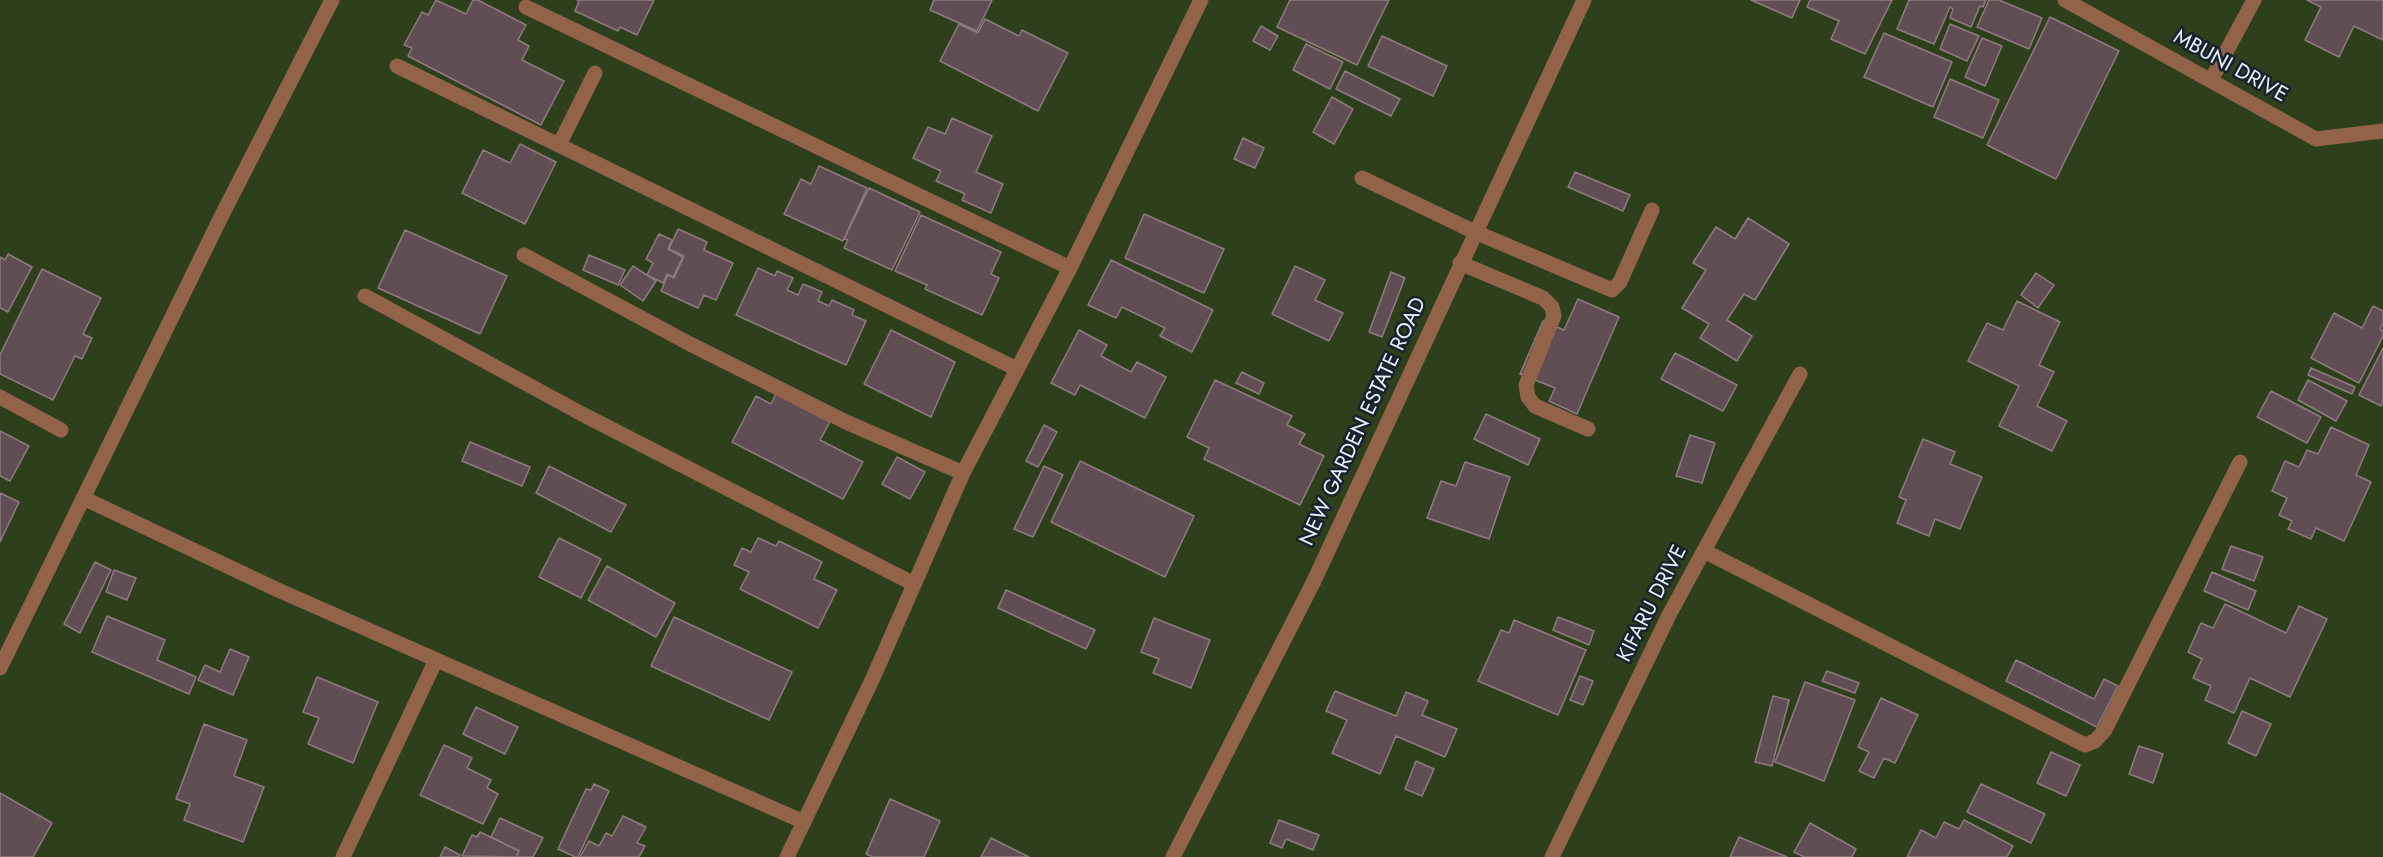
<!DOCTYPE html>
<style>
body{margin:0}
canvas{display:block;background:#212c39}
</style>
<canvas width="2383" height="857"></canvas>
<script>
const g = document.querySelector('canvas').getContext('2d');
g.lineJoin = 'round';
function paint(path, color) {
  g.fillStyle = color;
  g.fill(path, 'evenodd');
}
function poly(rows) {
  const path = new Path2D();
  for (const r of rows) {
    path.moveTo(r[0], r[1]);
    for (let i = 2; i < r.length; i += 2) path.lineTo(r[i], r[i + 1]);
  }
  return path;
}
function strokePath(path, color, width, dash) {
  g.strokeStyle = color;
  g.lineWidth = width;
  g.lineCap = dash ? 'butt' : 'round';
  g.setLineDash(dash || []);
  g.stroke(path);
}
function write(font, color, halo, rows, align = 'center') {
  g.font = font + ' Jost,sans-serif';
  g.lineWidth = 5;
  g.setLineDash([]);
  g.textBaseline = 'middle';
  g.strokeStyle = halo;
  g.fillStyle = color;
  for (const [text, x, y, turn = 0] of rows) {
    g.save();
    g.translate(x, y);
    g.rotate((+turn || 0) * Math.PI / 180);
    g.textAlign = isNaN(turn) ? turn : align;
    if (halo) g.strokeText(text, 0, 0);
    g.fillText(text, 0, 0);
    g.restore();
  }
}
paint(poly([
 [0,0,2383,0,2383,857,0,857]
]), '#2e401b');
const building = poly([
 [436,0,466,14,473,0,478,0,526,25,518,40,529,46,522,60,564,81,541,125,408,56,412,48,404,45,422,12,428,15,436,0],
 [577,0,654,0,637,35,620,27,618,31,575,11,579,1,577,0],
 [934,0,992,0,977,31,930,10,934,0],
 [1290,0,1389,0,1357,65,1277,27,1290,0],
 [1751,0,1800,0,1792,18,1751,0],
 [1810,0,1892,0,1865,54,1831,39,1839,21,1807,7,1810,0],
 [1909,0,1986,0,1983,7,1980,6,1971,27,1950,18,1953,9,1950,7,1934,44,1897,29,1909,0],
 [1989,0,1999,0,2042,18,2029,49,1977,27,1989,0],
 [2307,0,2383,0,2383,40,2354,26,2339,57,2305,40,2321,7,2307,0],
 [2050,17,2119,51,2056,179,1987,145,2050,17],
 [985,19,1019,36,1022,30,1068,53,1038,111,940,61,959,24,978,33,985,19],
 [1950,24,1979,36,1967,61,1940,49,1950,24],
 [1261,26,1278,36,1270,50,1253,41,1261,26],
 [1884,33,1952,62,1933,107,1864,77,1884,33],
 [1382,36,1447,66,1433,96,1368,66,1382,36],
 [1982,38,2002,46,1985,86,1965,77,1982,38],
 [1306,44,1343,62,1330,89,1293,70,1306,44],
 [1345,71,1400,99,1391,116,1336,89,1345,71],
 [1950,79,1999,100,1983,138,1934,117,1950,79],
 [1332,97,1353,109,1334,144,1313,132,1332,97],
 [952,118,992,136,976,172,1003,184,991,213,962,200,965,194,936,181,941,171,913,158,928,127,945,134,952,118],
 [1243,138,1264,148,1255,168,1234,159,1243,138],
 [520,144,556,162,525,224,462,193,483,150,510,163,520,144],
 [819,166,867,188,843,241,784,214,801,179,811,184,819,166],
 [1575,172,1630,195,1623,211,1568,187,1575,172],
 [869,188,920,212,892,270,844,248,848,240,844,239,869,188],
 [1144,214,1224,249,1204,293,1125,258,1144,214],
 [921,215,1001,252,991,274,999,278,982,315,925,289,927,285,895,271,921,215],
 [1748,218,1789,244,1755,300,1744,294,1727,320,1752,336,1737,361,1700,338,1709,324,1682,308,1706,270,1693,263,1716,227,1735,239,1748,218],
 [678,229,707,242,704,250,733,263,716,300,704,295,698,308,661,291,668,275,674,278,684,256,669,249,678,229],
 [405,230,507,276,480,334,378,288,405,230],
 [659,234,672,240,668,249,683,257,673,277,667,274,663,283,647,275,653,263,646,259,659,234],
 [8,254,32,267,8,312,0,308,0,257,5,260,8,254],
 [589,255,625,270,618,285,583,270,589,255],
 [1111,260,1213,310,1192,352,1160,336,1165,328,1122,307,1116,318,1088,305,1111,260],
 [633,266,656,281,643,301,620,285,633,266],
 [1295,266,1325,280,1315,300,1343,313,1329,341,1272,314,1295,266],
 [758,268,775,276,777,271,793,278,787,290,798,295,803,284,822,292,818,301,829,306,832,300,854,310,852,315,866,321,846,365,736,315,758,268],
 [42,269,101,298,83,334,92,338,82,359,75,356,53,400,0,374,0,355,42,269],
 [1391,272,1405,278,1382,337,1369,332,1391,272],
 [2036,273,2054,285,2038,308,2021,295,2036,273],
 [1578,299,1619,317,1577,414,1549,401,1555,388,1520,374,1543,321,1564,330,1578,299],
 [2017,301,2060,322,2039,365,2054,372,2037,406,2067,421,2052,451,1999,426,2019,386,1968,361,1987,323,2003,330,2017,301],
 [2373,306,2383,311,2383,323,2380,329,2383,331,2383,336,2359,383,2311,358,2334,313,2362,328,2373,306],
 [891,330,955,362,931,417,864,384,891,330],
 [1079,330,1107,345,1101,356,1131,372,1137,362,1166,377,1145,418,1080,385,1075,395,1051,383,1079,330],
 [2383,348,2383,401,2381,406,2359,395,2383,348],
 [1675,353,1737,385,1723,411,1661,379,1675,353],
 [2311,368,2355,387,2352,394,2308,375,2311,368],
 [1242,372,1264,383,1259,394,1236,383,1242,372],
 [1215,380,1292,416,1287,425,1305,434,1299,444,1324,456,1300,505,1204,459,1209,448,1187,437,1215,380],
 [2308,380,2347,401,2336,421,2298,400,2308,380],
 [2271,391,2321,417,2307,443,2257,417,2271,391],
 [776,394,830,422,820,440,863,462,843,499,732,442,756,396,771,404,776,394],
 [1486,414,1540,439,1528,465,1474,439,1486,414],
 [1044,425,1057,432,1038,467,1026,461,1044,425],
 [2331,427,2369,445,2356,475,2371,482,2344,541,2316,528,2311,539,2288,529,2292,521,2279,515,2287,498,2272,491,2285,461,2299,467,2307,450,2318,454,2331,427],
 [0,431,29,446,10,481,0,476,0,431],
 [1690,435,1715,443,1702,483,1676,476,1690,435],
 [1923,439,1955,452,1950,464,1982,477,1960,529,1935,519,1929,536,1897,523,1906,500,1899,497,1923,439],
 [470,442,530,467,522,486,462,461,470,442],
 [897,457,925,472,910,499,882,484,897,457],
 [1080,461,1194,516,1165,577,1051,522,1080,461],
 [1465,462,1510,477,1489,539,1427,518,1441,481,1456,486,1465,462],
 [549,466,626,505,611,532,536,493,549,466],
 [1044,466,1063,475,1033,537,1014,529,1044,466],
 [0,493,19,502,0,542,0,493],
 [559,538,601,559,581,598,539,577,559,538],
 [758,538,776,546,779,541,822,562,814,579,837,590,818,628,740,589,749,572,734,565,742,548,751,552,758,538],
 [2231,546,2263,557,2254,581,2222,569,2231,546],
 [95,562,111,570,80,633,64,624,95,562],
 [607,566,675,603,656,637,588,600,607,566],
 [114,570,136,578,127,600,106,592,114,570],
 [2212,572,2256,591,2248,610,2204,591,2212,572],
 [1006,590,1095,630,1086,649,998,608,1006,590],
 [2225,604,2286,633,2299,606,2327,619,2290,697,2250,678,2234,713,2205,700,2211,686,2193,678,2202,659,2188,652,2201,623,2213,628,2225,604],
 [107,616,165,640,157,660,196,677,189,694,92,652,107,616],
 [674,617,792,672,769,720,651,666,674,617],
 [1558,617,1594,631,1589,645,1553,630,1558,617],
 [1154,618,1210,640,1191,688,1153,673,1159,659,1141,652,1154,618],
 [1514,620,1586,650,1558,715,1478,681,1501,630,1509,633,1514,620],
 [230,649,249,657,233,695,198,680,205,665,220,672,230,649],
 [2016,660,2094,699,2104,679,2118,686,2097,727,2006,681,2016,660],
 [1827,671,1859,683,1855,693,1822,681,1827,671],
 [1580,676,1593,681,1583,705,1570,700,1580,676],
 [317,677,378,702,353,763,308,744,319,718,303,712,317,677],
 [1805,682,1855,700,1824,781,1775,762,1805,682],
 [1335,691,1396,716,1406,692,1428,701,1422,715,1457,729,1445,757,1396,736,1380,774,1332,753,1347,720,1326,711,1335,691],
 [1773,696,1789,700,1772,766,1755,762,1773,696],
 [1881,698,1918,715,1895,763,1884,758,1874,778,1859,771,1869,752,1858,747,1881,698],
 [476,707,518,727,505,754,463,734,476,707],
 [2242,711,2271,724,2256,756,2228,743,2242,711],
 [204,724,247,740,234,776,264,787,243,842,184,820,190,804,176,799,204,724],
 [444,745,472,758,467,768,491,780,487,788,498,794,483,824,420,795,444,745],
 [2139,746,2163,754,2153,783,2129,774,2139,746],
 [2051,752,2080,765,2066,796,2037,783,2051,752],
 [1416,761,1434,769,1422,796,1405,789,1416,761],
 [594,784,609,791,578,857,575,857,558,849,586,789,591,790,594,784],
 [1981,784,2045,814,2031,843,1967,812,1981,784],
 [0,793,52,823,33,857,0,857,0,793],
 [890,799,940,821,924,857,873,857,866,854,890,799],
 [623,816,646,827,637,843,645,846,639,857,580,857,589,841,599,846,606,833,612,836,623,816],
 [500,818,543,838,533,857,516,857,519,851,491,837,500,818],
 [1279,820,1319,835,1313,850,1286,839,1282,848,1270,843,1279,820],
 [1964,820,2013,846,2007,857,1907,857,1921,830,1936,838,1944,822,1959,829,1964,820],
 [1810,823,1856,849,1852,857,1804,857,1794,852,1810,823],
 [480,832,519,851,516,857,462,856,472,835,477,837,480,832],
 [1739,837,1787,857,1730,857,1739,837],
 [991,838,1029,857,981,857,991,838],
 [445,847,460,855,459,857,440,857,445,847]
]);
paint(building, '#614e55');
strokePath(building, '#907a82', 1.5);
strokePath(poly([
 [526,7,1070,268],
 [1362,178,1475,232,1612,290,1620,282,1652,210],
 [1460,263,1543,298,1552,307,1554,316,1526,385,1528,397,1535,406,1588,429],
 [0,397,61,430]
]), '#926349', 15);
strokePath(poly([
 [2065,0,2316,139,2383,131],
 [397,66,1017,369],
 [2211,80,2254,0],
 [559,145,595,73],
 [524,255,690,344,846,422,963,473],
 [365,296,582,414,914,584],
 [83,498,278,590,804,822],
 [1704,551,2085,745,2095,741,2105,730,2240,462],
 [0,668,222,215,332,0],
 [343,857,436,660],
 [787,857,873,678,963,473,1070,268,1201,0],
 [1552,857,1669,615,1800,374]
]), '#926349', 15);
strokePath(poly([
 [1173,857,1313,583,1584,0]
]), '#926349', 15);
write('21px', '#e7eff7', '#17222f', [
 ["MBUNI DRIVE",2230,67,29],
 ["NEW GARDEN ESTATE ROAD",1364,422,-65],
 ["KIFARU DRIVE",1653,604,-63]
]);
</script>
